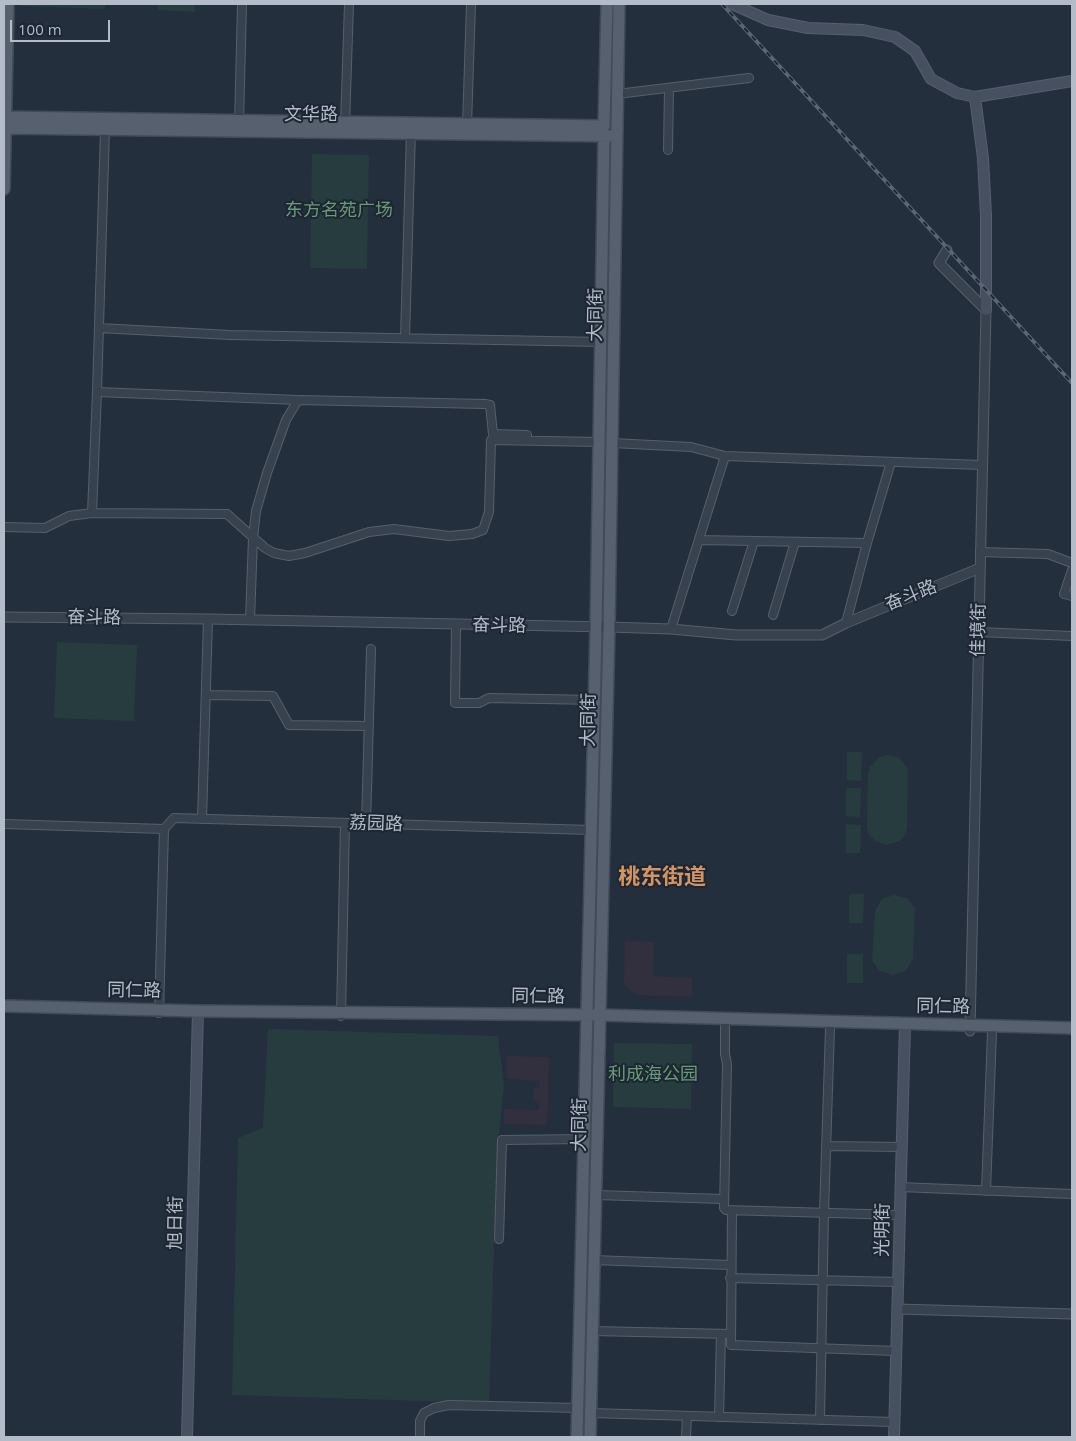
<!DOCTYPE html>
<meta charset="utf-8">
<style>
body{margin:0}
#map{position:relative;width:1076px;height:1441px;overflow:hidden;background:#242f3e;font-family:"Open Sans",sans-serif}
canvas{display:block}
.frame{position:absolute;inset:0;border:5px solid #b4bcc9;pointer-events:none}
.scale{position:absolute;left:10px;top:20px;width:100px;height:22px;box-sizing:border-box;border:2px solid #b4bcc9;border-top:0;padding-left:6px;font-size:15px;line-height:18px;white-space:nowrap;color:#b4bcc9;-webkit-text-stroke:4px #1d2633;paint-order:stroke}
</style>
<div id="map">
<canvas width="1076" height="1441"></canvas>
<div class="frame"></div>
<div class="scale">100 m</div>
</div>
<script>
const g = document.querySelector('canvas').getContext('2d');
g.lineJoin = 'round';
function paint(path, color) {
  g.fillStyle = color;
  g.fill(path, 'evenodd');
}
function poly(rows) {
  const path = new Path2D();
  for (const r of rows) {
    path.moveTo(r[0], r[1]);
    for (let i = 2; i < r.length; i += 2) path.lineTo(r[i], r[i + 1]);
  }
  return path;
}
function strokePath(path, color, width, dash) {
  g.strokeStyle = color;
  g.lineWidth = width;
  g.lineCap = dash ? 'butt' : 'round';
  g.setLineDash(dash || []);
  g.stroke(path);
}
function write(font, color, halo, rows, align = 'center') {
  g.font = font + ' "Open Sans","Noto Sans SC",sans-serif';
  g.lineWidth = 4;
  g.setLineDash([]);
  g.textBaseline = 'middle';
  g.strokeStyle = halo;
  g.fillStyle = color;
  for (const [text, x, y, turn = 0] of rows) {
    g.save();
    g.translate(x, y);
    g.rotate((+turn || 0) * Math.PI / 180);
    g.textAlign = isNaN(turn) ? turn : align;
    if (halo) g.strokeText(text, 0, 0);
    g.fillText(text, 0, 0);
    g.restore();
  }
}
paint(poly([
 [625,941,654,942,653,976,692,978,692,996,637,995,624,985],
 [507,1056,549,1057,547,1125,504,1124,504,1109,539,1110,539,1101,533,1101,534,1088,539,1088,540,1081,507,1079]
]), '#32303f');
paint(poly([
 [22,4,105,4,105,9,22,6],
 [158,4,195,4,195,12,158,10],
 [312,154,369,155,367,269,310,268],
 [57,642,137,645,134,721,54,718],
 [847,752,862,752,861,781,847,780],
 [887,755,900,758,908,770,907,829,904,836,900,841,886,845,874,840,869,835,867,828,868,774,870,767,880,757],
 [846,788,861,788,860,817,846,816],
 [846,824,861,825,860,853,846,853],
 [849,894,864,894,863,923,849,923],
 [894,895,907,898,915,908,913,960,905,971,893,975,880,971,872,960,875,910,882,899],
 [847,954,863,954,863,983,847,983],
 [268,1029,498,1036,504,1087,497,1150,489,1403,232,1395,238,1138,263,1128],
 [614,1043,692,1044,691,1109,613,1107]
]), '#263c3f');
const minor = poly([
 [617,94,749,78],
 [239,124,242,4],
 [345,125,349,4],
 [467,125,471,4],
 [668,150,669,88],
 [99,328,230,335,602,342],
 [405,338,411,130],
 [97,392,105,129],
 [612,443,691,447,725,456,982,465],
 [92,513,97,392,298,400,485,404,490,405,493,434,527,435],
 [4,527,45,528,69,516,92,513,227,514,265,548,274,553,289,556,305,553,369,532,394,529,449,536,472,534,483,530,489,512,491,440,599,442],
 [699,540,867,543],
 [980,552,1048,554,1072,563],
 [1072,570,1064,594,1072,596],
 [732,611,754,541],
 [773,615,795,542],
 [250,620,253,538,256,511,267,473,286,420,298,400],
 [846,623,867,543,891,462],
 [456,625,455,703,479,703,489,698,595,700],
 [671,629,725,456],
 [979,632,1072,636],
 [206,695,273,696,289,725,369,726],
 [202,819,208,619],
 [4,824,164,829],
 [366,824,371,649],
 [164,829,174,818,592,830],
 [159,1013,164,829],
 [341,1016,345,823],
 [725,1026,725,1054,727,1064,724,1208,726,1210,900,1215],
 [826,1146,901,1147],
 [900,1187,1072,1194],
 [986,1191,992,1032],
 [596,1195,723,1199],
 [732,1210,731,1345,896,1351],
 [499,1239,502,1140,585,1139],
 [593,1260,730,1265],
 [730,1278,898,1282],
 [592,1331,730,1334],
 [591,1413,894,1422],
 [719,1417,721,1334],
 [820,1420,824,1213,830,1028],
 [420,1437,420,1421,424,1413,434,1408,449,1405,578,1408],
 [686,1437,687,1416]
]);
const tertiary = poly([
 [947,250,939,263,986,310,970,1031],
 [4,617,208,619,609,627,671,629,736,635,822,635,846,623,980,568],
 [897,1309,1072,1314]
]);
const secondary = poly([
 [732,4,768,20,808,28,863,30,895,37,915,51,931,79,957,93,975,97,1072,81],
 [975,97,983,158,986,216,986,310],
 [187,1437,198,1011],
 [894,1437,905,1024]
]);
const primary = poly([
 [4,117,604,126,607,4],
 [4,128,612,136],
 [4,189,8,4],
 [4,1006,198,1011,599,1015,1072,1028],
 [577,1437,596,628,604,136],
 [590,1437,609,627,619,4]
]);
strokePath(minor, '#565f6c', 10);
strokePath(tertiary, '#565f6c', 11);
strokePath(secondary, '#565f6c', 12);
strokePath(primary, '#414a57', 14);
strokePath(minor, '#38414e', 8);
strokePath(tertiary, '#38414e', 9);
strokePath(secondary, '#465061', 10);
strokePath(primary, '#56606e', 11);
const rail = poly([
 [722,4,1072,383]
]);
strokePath(rail, '#5a6575', 4);
strokePath(rail, '#1d2633', 2, [5.5]);
write('18px', '#b4bcc9', '#1d2633', [
 ["文华路",311,115],
 ["大同街",596,315,-89],
 ["奋斗路",911,596,-22],
 ["奋斗路",94,618,1],
 ["奋斗路",499,626,1],
 ["佳境街",979,630,-89],
 ["大同街",589,720,-89],
 ["荔园路",376,824,2],
 ["同仁路",134,991,1],
 ["同仁路",538,997,1],
 ["同仁路",943,1007,1],
 ["大同街",580,1125,-89],
 ["旭日街",176,1223,-89],
 ["光明街",883,1230,-89]
]);
write('18px', '#6b9a76', '#1d2633', [
 ["东方名苑广场",339,211],
 ["利成海公园",653,1075]
]);
write('bold 22px', '#d59563', '#1d2633', [
 ["桃东街道",662,878]
]);
</script>
